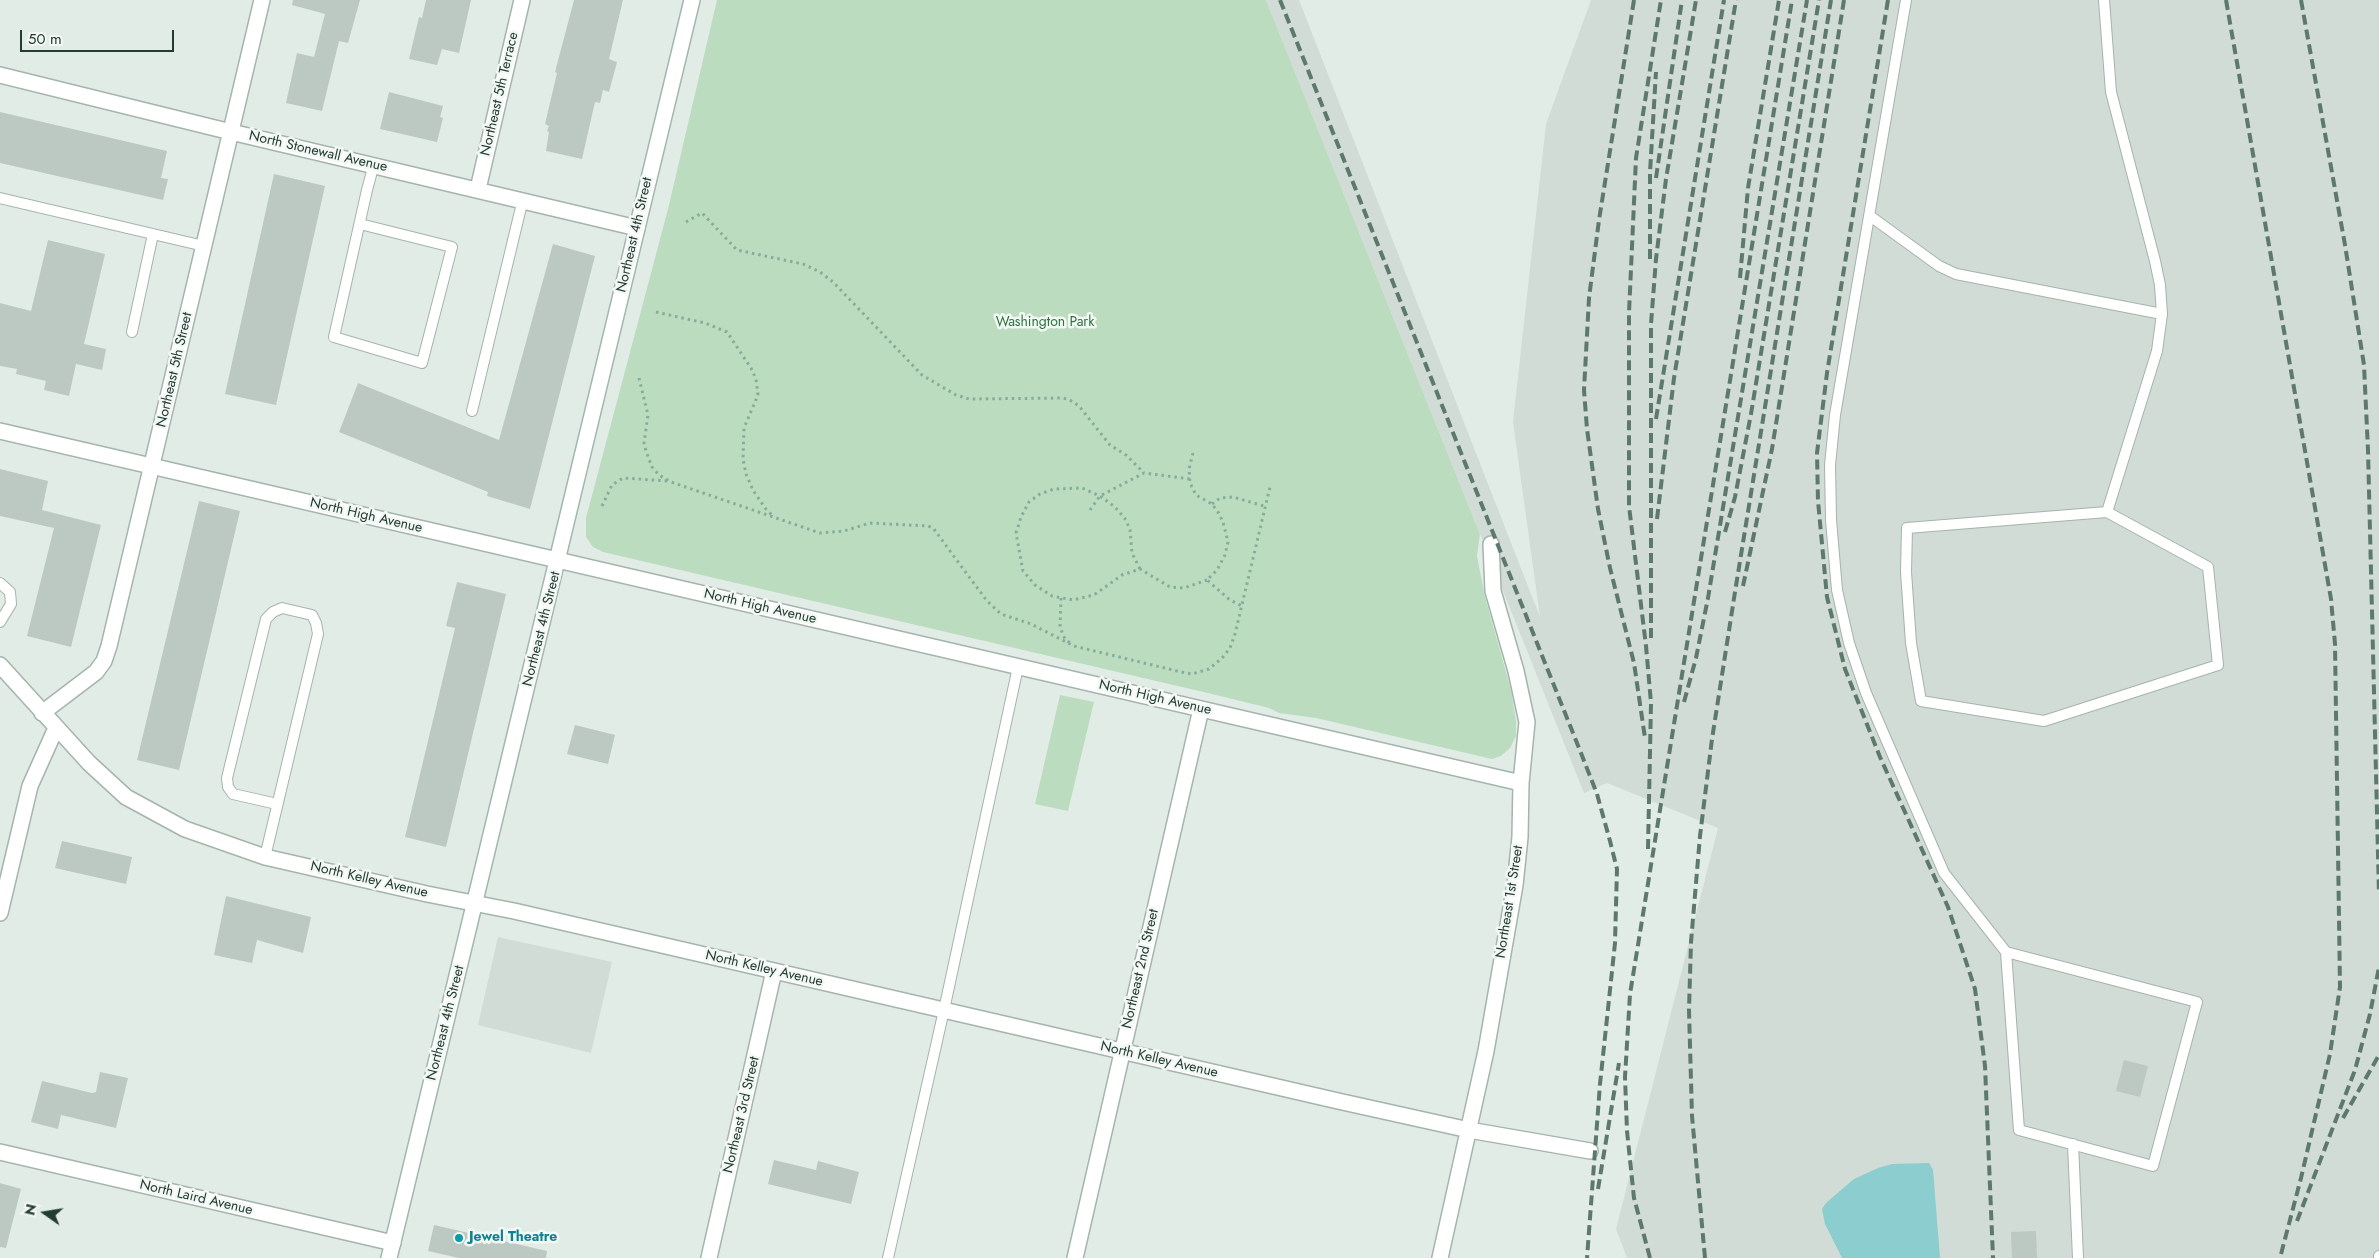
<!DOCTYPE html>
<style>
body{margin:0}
#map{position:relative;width:2379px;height:1258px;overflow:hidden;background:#e2ece6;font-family:Jost,sans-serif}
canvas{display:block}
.north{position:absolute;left:20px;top:1188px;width:50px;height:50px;-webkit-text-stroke:4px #f3f8f5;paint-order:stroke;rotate:283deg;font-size:14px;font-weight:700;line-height:20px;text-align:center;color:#233c32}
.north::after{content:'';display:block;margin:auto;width:18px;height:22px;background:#233c32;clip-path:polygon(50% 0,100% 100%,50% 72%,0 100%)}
.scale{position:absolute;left:20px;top:30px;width:154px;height:22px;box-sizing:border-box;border:2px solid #233c32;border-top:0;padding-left:6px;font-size:15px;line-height:18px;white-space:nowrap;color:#233c32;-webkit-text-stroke:4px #f3f8f5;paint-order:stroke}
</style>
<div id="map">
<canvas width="2379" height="1258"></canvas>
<div class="north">N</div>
<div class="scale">50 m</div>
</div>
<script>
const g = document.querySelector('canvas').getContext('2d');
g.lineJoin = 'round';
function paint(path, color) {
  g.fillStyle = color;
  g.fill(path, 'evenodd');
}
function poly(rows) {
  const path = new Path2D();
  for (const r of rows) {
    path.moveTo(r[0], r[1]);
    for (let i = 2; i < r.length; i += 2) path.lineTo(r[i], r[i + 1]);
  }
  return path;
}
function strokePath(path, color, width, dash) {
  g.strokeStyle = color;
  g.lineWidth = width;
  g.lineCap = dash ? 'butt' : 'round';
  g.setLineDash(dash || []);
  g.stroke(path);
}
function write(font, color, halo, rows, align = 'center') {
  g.font = font + ' Jost,sans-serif';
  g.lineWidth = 5;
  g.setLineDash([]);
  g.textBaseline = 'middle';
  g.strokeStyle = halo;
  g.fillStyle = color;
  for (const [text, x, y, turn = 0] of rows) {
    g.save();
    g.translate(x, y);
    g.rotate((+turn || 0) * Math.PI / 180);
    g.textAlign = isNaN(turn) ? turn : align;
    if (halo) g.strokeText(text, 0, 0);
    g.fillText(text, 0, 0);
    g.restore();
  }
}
paint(poly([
 [1266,0,1299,0,1540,617,1513,422,1546,124,1591,0,2379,0,2379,1258,1627,1258,1616,1229,1718,828,1607,783,1584,793],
 [498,937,612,962,591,1053,478,1025]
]), '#d0dcd5');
paint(poly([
 [717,0,1266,0,1480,534,1477,556,1485,597,1511,690,1516,721,1516,736,1510,748,1501,756,1492,759,1316,718,1279,713,1269,708,1212,694,603,552,593,547,586,537,586,518,668,209],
 [1060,695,1094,702,1068,811,1035,804]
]), '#bcdcc0');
paint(poly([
 [1929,1163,1933,1170,1940,1258,1842,1258,1825,1224,1822,1209,1826,1203,1854,1179,1878,1168,1892,1164]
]), '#8ccdcf');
paint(poly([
 [293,0,360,0,348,43,339,41,322,111,286,103,297,53,314,57,325,14,292,5],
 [426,0,471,0,459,53,442,49,437,65,409,59,419,17,422,18],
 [574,0,623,0,609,59,617,62,609,92,603,90,600,103,595,102,582,159,546,151,549,132,547,131,549,126,545,124,557,73,555,72],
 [389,92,443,106,440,117,443,118,437,142,380,129],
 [0,112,167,151,161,178,168,179,163,200,0,163],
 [274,174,325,186,276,405,225,394],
 [48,240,105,254,84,344,106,349,102,370,76,364,69,396,44,390,46,381,16,374,17,369,0,366,0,303,31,311],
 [553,244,595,256,530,509,487,496,488,492,339,432,358,383,499,440],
 [0,469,48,481,42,510,101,525,71,647,27,636,54,528,0,516],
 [199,501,240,511,179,770,137,760],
 [457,582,506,594,446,847,405,837,455,628,446,626],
 [575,725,615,735,608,764,567,754],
 [62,841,132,857,126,884,55,868],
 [226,896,311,917,303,953,257,940,252,963,214,955],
 [2124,1060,2148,1066,2140,1097,2116,1091],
 [100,1072,128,1078,116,1128,61,1115,58,1129,31,1122,42,1081,92,1093,96,1092],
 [774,1160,816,1170,818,1161,859,1172,851,1204,768,1184],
 [0,1183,21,1189,6,1248,0,1247],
 [434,1225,547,1251,546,1258,459,1258,428,1251],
 [2036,1231,2037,1258,2012,1258,2011,1232]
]), '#bbc9c2');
const service = poly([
 [1906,0,1835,415,1830,465,1831,520,1837,590,1849,643,1866,693,1944,873,2006,952],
 [2104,0,2111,92,2155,261,2160,285,2162,314,2157,351,2107,512],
 [0,198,204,246],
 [1870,216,1939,266,1956,274,2162,314],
 [360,224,452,247,422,363,334,337,367,190,374,164],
 [132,332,153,234],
 [472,411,523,199],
 [2107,512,2208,567,2218,665,2044,721,1921,701,1911,643,1906,572,1907,528,2107,512],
 [0,583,10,592,11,604,0,622],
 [265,857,318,634,316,623,312,615,282,608,273,612,266,619,227,778,228,787,233,794,277,804],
 [2006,952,2197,1002,2153,1166,2019,1130,2006,952],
 [2073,1144,2078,1258],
 [888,1258,944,1010,1018,667],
 [2379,1258,2379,1256]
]);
const minor = poly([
 [0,75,231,132,637,228],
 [478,189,522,0],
 [0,431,1521,783],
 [0,665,89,763,126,797,185,829,265,857,427,894,514,911,1338,1101,1469,1130,1590,1151],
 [42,713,96,672,104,661,109,646,262,0],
 [0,913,30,786,56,728],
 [0,1152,393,1243],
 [709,1258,774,971],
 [1075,1258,1201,709],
 [1440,1258,1486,1051,1515,885,1520,837,1521,783,1527,722,1516,671,1493,591,1491,544]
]);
const secondary = poly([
 [389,1258,692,0]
]);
strokePath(service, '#a5b4ac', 12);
strokePath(minor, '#a5b4ac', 18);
strokePath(secondary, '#a1b7ad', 18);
strokePath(poly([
 [686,222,702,213,737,250,803,264,820,272,833,282,922,375,956,395,969,399,1063,398,1070,400,1079,406,1110,445,1126,455,1144,473],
 [656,312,705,323,727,332,751,368,756,379,758,395,744,428,743,459,746,474,753,490,765,508,774,517],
 [639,378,648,415,644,443,646,451,652,467,659,475,671,482,820,533,844,531,870,523,928,526,933,528,987,601,1001,614,1031,624,1074,646,1181,672,1192,674,1209,669,1223,657,1230,648,1235,634,1270,487],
 [1193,453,1189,469,1190,483,1196,495,1212,504,1218,512,1223,522,1228,542,1225,555,1217,570,1207,580,1230,600,1242,606],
 [1212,504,1220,498,1233,497,1264,506],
 [602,506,612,485,623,478,668,481],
 [1090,510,1100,496,1144,473,1190,479],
 [1140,569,1132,553,1130,530,1126,520,1115,507,1100,496,1082,488,1054,489,1040,494,1029,502,1021,517,1016,533,1023,571,1035,585,1052,596,1073,600,1094,595,1122,575,1140,569,1170,587,1184,588,1207,580],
 [1061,598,1060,627,1065,639,1070,643]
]), '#84ae9b', 3, [2.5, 4]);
strokePath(service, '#fff', 10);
strokePath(minor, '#fff', 15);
strokePath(secondary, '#fff', 15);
strokePath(poly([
 [1280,0,1581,753,1597,794,1610,841,1617,869,1615,943,1600,1084,1587,1258],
 [1634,0,1599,220,1589,298,1584,390,1587,429,1598,509,1610,568,1634,663,1645,738],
 [1888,0,1827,373,1817,453,1818,501,1827,597,1845,669,1880,757,1948,907,1975,989,1985,1066,1993,1258],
 [2226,0,2331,599,2335,644,2340,987,2330,1054,2301,1178,2280,1258],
 [2301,0,2345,245,2364,365,2368,450,2379,894],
 [1656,178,1682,0],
 [1650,259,1650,172,1656,72],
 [1740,278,1748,188,1779,0],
 [1656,419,1724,0],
 [1657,519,1674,378,1736,0],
 [1725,532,1735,497,1751,414,1819,0],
 [1743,586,1772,449,1844,0],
 [1651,638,1651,324,1656,259,1666,179,1696,0],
 [1684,702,1696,658,1708,598,1807,0],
 [1648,849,1651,703,1646,646,1629,506,1629,313,1636,158,1661,0],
 [2343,1118,2379,1055],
 [1598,1189,1619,1063],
 [2297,1221,2355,1070,2370,1014,2379,967],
 [1650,1258,1634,1198,1627,1131,1625,1077,1630,994,1792,0],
 [1705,1258,1692,1116,1689,1010,1691,942,1700,836,1712,739,1735,592,1831,0]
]), '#5d786d', 4, [10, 5]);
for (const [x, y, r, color] of [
 [459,1238,5,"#0f9aa8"]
]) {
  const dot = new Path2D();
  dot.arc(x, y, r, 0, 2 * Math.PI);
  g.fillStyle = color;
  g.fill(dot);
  strokePath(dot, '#f3f8f5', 2);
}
write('14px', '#233c32', '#f3f8f5', [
 ["Northeast 5th Terrace",500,94,-77],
 ["North Stonewall Avenue",318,152,13],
 ["Northeast 4th Street",635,235,-77],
 ["Northeast 5th Street",175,370,-77],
 ["North High Avenue",366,516,13],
 ["North High Avenue",760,607,13],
 ["Northeast 4th Street",542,629,-76],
 ["North High Avenue",1155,698,13],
 ["North Kelley Avenue",369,880,13],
 ["Northeast 1st Street",1510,902,-81],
 ["North Kelley Avenue",764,969,13],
 ["Northeast 2nd Street",1141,969,-77],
 ["Northeast 4th Street",446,1023,-76],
 ["North Kelley Avenue",1159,1060,13],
 ["Northeast 3rd Street",742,1115,-77],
 ["North Laird Avenue",196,1198,13]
]);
write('14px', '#2e7240', '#f3f8f5', [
 ["Washington Park",1045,323]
]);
write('bold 14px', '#0d838f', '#f3f8f5', [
 ["Jewel Theatre",469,1238]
], 'left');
</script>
